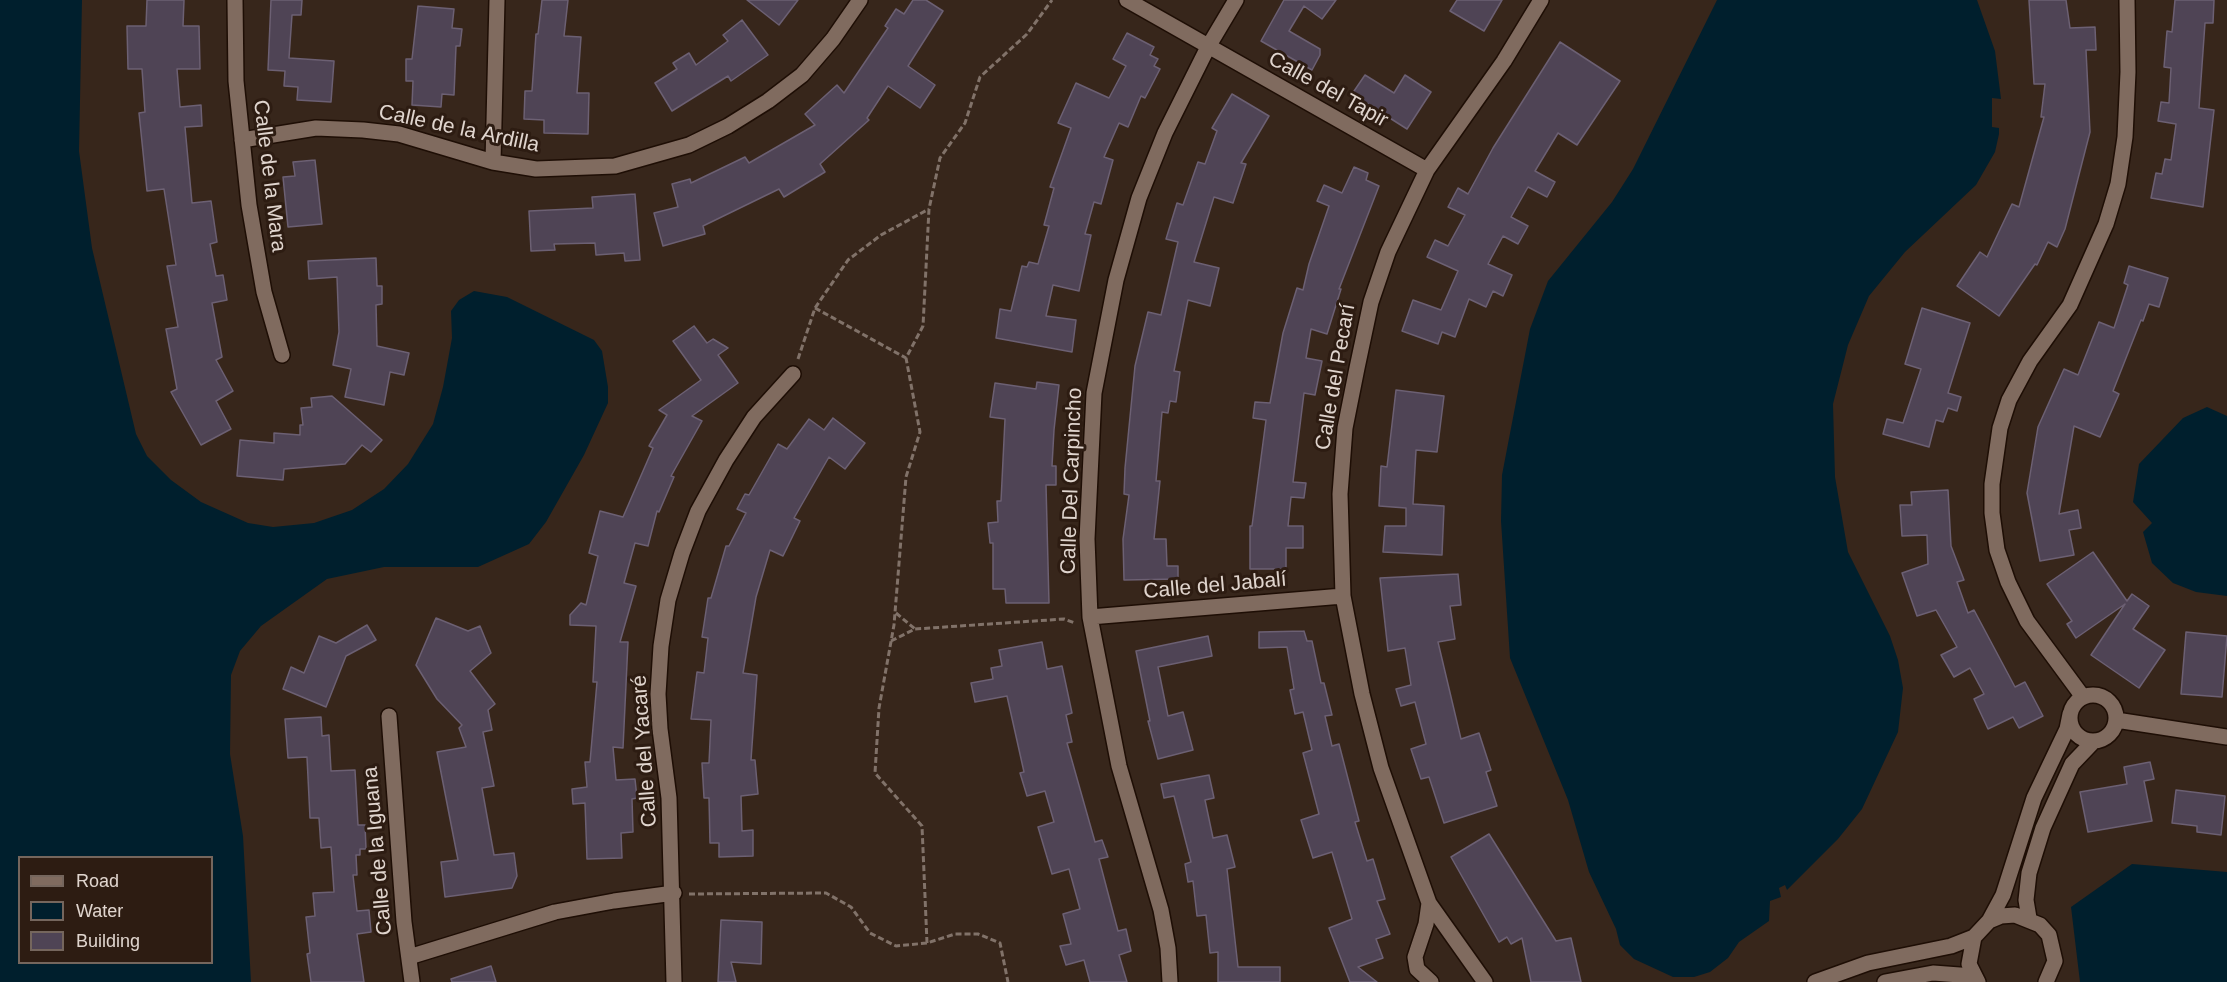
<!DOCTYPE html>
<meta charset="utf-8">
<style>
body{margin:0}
#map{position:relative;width:2227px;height:982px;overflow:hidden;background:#37261b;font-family:Helvetica,sans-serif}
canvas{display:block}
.legend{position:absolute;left:18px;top:856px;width:195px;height:108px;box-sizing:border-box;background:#2d1c12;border:2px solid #75665d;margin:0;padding:8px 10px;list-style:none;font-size:18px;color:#e0d5ce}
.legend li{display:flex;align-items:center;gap:12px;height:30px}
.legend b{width:30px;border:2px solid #75665d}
</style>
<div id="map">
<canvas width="2227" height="982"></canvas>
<ul class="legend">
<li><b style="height:8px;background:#806b5f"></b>Road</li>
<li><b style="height:16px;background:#001f2d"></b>Water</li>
<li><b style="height:16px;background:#4f4455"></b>Building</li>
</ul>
</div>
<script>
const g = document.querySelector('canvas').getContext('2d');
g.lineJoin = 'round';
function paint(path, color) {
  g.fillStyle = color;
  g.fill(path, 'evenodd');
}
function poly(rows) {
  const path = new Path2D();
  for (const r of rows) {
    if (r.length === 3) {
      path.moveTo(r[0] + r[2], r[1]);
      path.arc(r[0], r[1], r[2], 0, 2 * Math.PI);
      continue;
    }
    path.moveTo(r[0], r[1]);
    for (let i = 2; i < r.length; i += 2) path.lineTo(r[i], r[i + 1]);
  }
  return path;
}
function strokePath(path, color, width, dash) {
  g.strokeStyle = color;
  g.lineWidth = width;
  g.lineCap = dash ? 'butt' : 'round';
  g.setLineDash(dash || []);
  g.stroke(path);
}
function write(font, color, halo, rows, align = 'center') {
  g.font = font + ' Helvetica,sans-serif';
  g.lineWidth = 6;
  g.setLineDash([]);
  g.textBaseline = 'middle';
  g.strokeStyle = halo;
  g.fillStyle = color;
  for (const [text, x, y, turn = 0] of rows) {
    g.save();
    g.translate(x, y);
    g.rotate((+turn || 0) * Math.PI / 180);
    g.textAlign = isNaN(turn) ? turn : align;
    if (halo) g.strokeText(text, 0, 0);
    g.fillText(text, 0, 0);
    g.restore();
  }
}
paint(poly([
 [0,0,82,0,79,151,92,248,136,434,147,456,171,480,201,502,248,523,273,527,314,523,352,510,384,489,408,464,433,424,443,387,452,338,451,311,459,300,474,291,507,297,594,340,602,351,608,387,608,403,584,455,546,522,529,544,478,567,384,567,327,579,261,626,240,651,231,675,230,754,243,836,251,982,0,982],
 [20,858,212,858,212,962,20,962],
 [1717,0,1977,0,1995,51,2001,99,1992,98,1992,127,1999,128,1999,134,1995,152,1976,185,1905,252,1869,296,1848,345,1833,404,1835,477,1848,552,1890,636,1898,660,1903,688,1898,732,1862,809,1838,839,1787,890,1785,885,1779,888,1781,897,1770,901,1769,921,1739,942,1728,958,1710,972,1694,977,1673,977,1634,959,1620,945,1616,929,1589,872,1568,800,1510,658,1501,521,1502,475,1530,329,1548,281,1612,202,1633,169],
 [2207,407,2227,416,2227,596,2196,592,2173,583,2152,563,2143,532,2152,523,2133,502,2139,464,2183,418],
 [2132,864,2227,872,2227,982,2080,982,2071,907]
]), '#001f2d');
const building = poly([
 [147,0,184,0,183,26,199,26,200,69,177,69,180,107,201,105,202,126,185,127,192,203,211,201,217,242,210,244,216,276,223,275,227,300,212,303,222,357,216,360,233,391,216,401,231,429,201,445,171,392,177,389,166,329,178,327,167,266,176,265,164,189,147,191,139,113,145,112,142,69,128,69,127,26,146,26,147,0],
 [271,0,302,0,301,15,292,15,289,58,334,61,331,102,297,100,298,87,284,86,285,71,268,70,271,0],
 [542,0,568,0,564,36,581,37,577,93,589,93,588,134,544,133,544,120,524,119,525,91,532,91,536,34,538,34,542,0],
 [747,0,798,0,779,25,747,0],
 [913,0,926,0,943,11,908,66,935,85,920,108,888,86,867,118,869,120,820,164,825,172,784,197,779,189,703,226,705,234,663,246,654,213,678,207,672,184,690,179,691,183,745,157,749,163,815,125,805,114,837,85,844,93,888,28,885,26,896,9,904,14,913,0],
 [1284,0,1336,0,1322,19,1304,6,1289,31,1320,49,1320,55,1312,70,1261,41,1284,0],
 [1457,0,1502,0,1484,31,1450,11,1457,0],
 [2029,0,2066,0,2070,28,2095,27,2096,50,2086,50,2090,132,2065,229,2057,247,2048,242,2037,265,2035,264,1999,316,1957,286,1980,252,1987,257,2012,204,2019,207,2044,117,2041,117,2045,84,2034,84,2029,0],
 [2175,0,2214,0,2213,23,2205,23,2199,108,2214,110,2203,207,2151,198,2156,173,2162,174,2165,159,2171,160,2176,124,2158,121,2161,102,2169,103,2171,68,2164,67,2167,31,2172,32,2175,0],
 [418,6,454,9,452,28,462,29,460,46,456,46,454,95,442,94,441,107,412,105,413,81,406,81,406,59,412,59,418,6],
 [742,20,768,55,731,81,728,76,672,111,655,83,677,69,673,63,689,53,696,65,728,41,723,35,742,20],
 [1127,33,1154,47,1150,55,1158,59,1154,66,1160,69,1145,98,1141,96,1128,127,1119,123,1104,157,1113,160,1101,204,1094,202,1085,234,1091,235,1079,291,1053,285,1046,316,1076,320,1072,352,996,338,1000,309,1011,311,1022,266,1027,267,1029,262,1038,264,1049,226,1044,225,1054,188,1050,187,1071,128,1058,123,1076,83,1109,98,1126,66,1113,59,1127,33],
 [1560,42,1620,81,1577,145,1558,133,1535,171,1555,182,1547,197,1528,187,1511,217,1528,226,1518,244,1503,236,1488,264,1512,275,1503,296,1493,291,1486,307,1469,299,1455,337,1442,332,1438,344,1402,331,1413,300,1441,310,1458,271,1427,257,1435,240,1448,246,1465,215,1448,207,1458,188,1468,194,1493,148,1560,42],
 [1365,75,1394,93,1405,75,1431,92,1407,129,1352,94,1365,75],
 [1232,94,1269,116,1241,163,1246,164,1233,203,1214,197,1194,262,1219,268,1210,306,1188,300,1174,371,1180,372,1176,402,1170,401,1168,413,1162,412,1156,481,1160,481,1154,539,1166,539,1167,566,1178,566,1178,579,1124,580,1123,539,1129,495,1124,494,1125,468,1135,366,1148,312,1161,315,1178,242,1166,239,1177,203,1183,205,1198,162,1205,164,1217,131,1212,128,1232,94],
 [315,160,322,224,288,227,283,177,295,176,293,162,315,160],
 [1354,167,1368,173,1366,180,1379,186,1339,289,1341,289,1327,334,1311,329,1306,358,1322,361,1315,395,1304,393,1293,482,1306,483,1304,498,1291,497,1288,526,1303,526,1303,548,1286,548,1286,569,1250,569,1250,526,1252,526,1266,420,1253,418,1255,402,1270,403,1283,333,1297,288,1303,290,1309,264,1329,206,1317,201,1324,185,1342,193,1354,167],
 [635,194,640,260,625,261,624,253,596,255,595,243,554,244,555,250,531,251,529,211,593,208,592,197,635,194],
 [376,258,377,286,382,286,382,304,376,305,377,346,409,353,404,375,390,372,384,405,345,397,351,369,333,365,339,332,337,277,309,279,308,261,376,258],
 [2129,266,2168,278,2159,307,2149,304,2143,321,2141,320,2113,391,2119,394,2100,437,2074,426,2059,514,2078,510,2081,528,2069,530,2074,555,2040,561,2027,493,2038,427,2064,369,2078,375,2099,322,2114,328,2128,285,2124,283,2129,266],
 [1922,308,1970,323,1948,393,1961,397,1957,411,1948,408,1943,422,1936,420,1929,447,1883,434,1887,419,1903,423,1921,369,1905,364,1922,308],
 [694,326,707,343,713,339,728,348,718,355,738,383,692,416,702,421,671,476,674,477,659,512,657,511,648,546,635,543,624,583,636,586,620,642,628,642,623,748,613,747,616,780,635,779,637,798,632,799,633,832,621,833,622,858,587,859,585,803,573,804,572,789,587,787,585,762,590,762,597,682,593,682,596,626,570,625,570,615,581,603,586,605,598,556,589,553,600,511,623,517,653,448,649,446,667,415,659,410,701,380,673,341,694,326],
 [1037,382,1059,385,1054,430,1052,466,1056,466,1056,485,1046,485,1049,603,1006,603,1005,589,993,589,993,543,990,543,988,523,998,522,997,501,1001,501,1005,419,990,417,995,383,1036,389,1037,382],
 [1396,390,1444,396,1437,452,1416,450,1413,504,1444,506,1442,555,1383,552,1385,526,1406,526,1406,508,1379,506,1381,466,1387,467,1396,390],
 [332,396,382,440,371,452,362,445,345,464,284,469,283,480,237,476,240,440,274,443,274,433,300,435,300,425,303,425,301,408,312,407,311,398,332,396],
 [833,418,865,443,845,469,829,457,794,518,800,521,783,556,770,550,756,597,743,673,757,675,751,760,755,760,758,794,741,796,742,831,753,830,753,856,719,857,719,843,710,843,709,798,704,798,702,763,709,763,711,720,691,719,697,672,704,673,708,638,702,637,708,598,711,598,726,546,729,546,746,513,737,509,745,494,749,495,778,444,787,449,809,419,824,430,833,418],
 [1948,490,1951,546,1964,580,1957,582,1968,613,1974,610,2015,687,2025,682,2043,716,2019,728,2013,717,1988,729,1974,699,1984,694,1970,668,1954,677,1941,655,1957,647,1936,610,1917,616,1902,573,1928,564,1927,535,1902,536,1900,505,1912,505,1911,492,1948,490],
 [2093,552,2127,601,2132,594,2149,606,2133,629,2165,650,2139,688,2091,655,2125,604,2076,638,2067,624,2072,621,2047,584,2093,552],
 [1458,574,1461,605,1450,606,1455,639,1438,642,1461,739,1479,733,1491,770,1486,772,1497,806,1444,823,1429,777,1421,779,1411,749,1426,744,1415,702,1401,706,1396,689,1411,685,1405,648,1388,651,1380,578,1458,574],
 [436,618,468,631,480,626,491,653,470,671,495,704,488,710,492,730,483,732,494,786,482,788,494,855,514,853,517,876,512,888,445,897,441,862,458,860,437,752,466,747,459,728,462,725,437,699,416,665,436,618],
 [367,625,376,640,346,656,326,707,283,689,291,667,304,673,319,636,336,643,367,625],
 [1304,631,1307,641,1312,641,1321,683,1324,683,1332,715,1325,716,1332,746,1339,744,1359,821,1355,822,1367,861,1373,859,1385,899,1377,901,1390,934,1376,939,1383,958,1358,967,1377,982,1350,982,1329,928,1352,919,1332,852,1313,858,1301,820,1319,814,1303,753,1312,750,1303,712,1295,714,1290,690,1294,689,1287,647,1259,648,1259,632,1304,631],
 [2186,632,2227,636,2222,697,2181,694,2186,632],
 [1208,636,1212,656,1158,667,1168,716,1183,712,1193,750,1158,759,1148,721,1150,721,1136,651,1208,636],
 [1042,642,1047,669,1062,666,1072,713,1066,715,1072,742,1067,743,1095,842,1102,840,1108,857,1099,859,1118,931,1126,929,1131,951,1119,955,1127,982,1090,982,1084,960,1066,965,1060,946,1071,944,1063,914,1080,909,1069,869,1052,874,1038,827,1054,822,1045,791,1027,796,1020,773,1024,772,1007,696,975,702,971,683,993,679,991,668,1002,666,999,650,1042,642],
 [321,717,322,736,329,735,331,771,355,770,358,825,365,825,366,849,360,849,360,855,356,855,357,875,353,875,357,911,369,910,371,932,357,934,364,982,311,982,307,954,310,953,306,917,315,916,313,893,334,892,331,847,321,848,319,818,310,818,307,757,288,758,285,719,321,717],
 [2150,762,2154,779,2144,781,2152,821,2088,832,2080,792,2127,784,2124,767,2150,762],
 [1209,775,1214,798,1205,800,1213,838,1227,835,1235,867,1227,869,1238,967,1280,967,1280,982,1218,982,1218,952,1210,953,1206,915,1197,916,1193,881,1188,882,1185,864,1191,862,1174,796,1164,798,1161,784,1209,775],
 [2176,790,2225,796,2221,835,2197,832,2197,826,2172,823,2176,790],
 [1489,834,1556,941,1571,938,1581,982,1531,982,1522,938,1511,944,1507,937,1499,942,1451,857,1489,834],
 [721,920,762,922,761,964,731,962,736,982,718,982,721,920],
 [491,966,496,982,452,982,451,979,491,966]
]);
paint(building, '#4f4455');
strokePath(building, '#6c6073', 1.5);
const minor = poly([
 [235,0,236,81,249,205,264,292,282,355],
 [1127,0,1427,170],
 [242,140,316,128,363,130,399,134,493,162,536,169,615,166,689,145,728,126,768,101,802,75,833,39,860,0],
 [493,162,497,0],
 [1090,617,1343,596],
 [2093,718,23],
 [2083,697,2027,621,2008,582,1997,550,1992,513,1992,484,2000,428,2009,400,2030,361,2070,305,2106,224,2118,184,2125,137,2128,72,2127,0],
 [389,716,404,922,412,982],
 [2116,720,2227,737],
 [1429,903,1426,924,1415,957,1417,969,1431,982],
 [2029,918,2026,900,2029,873,2043,828,2072,764,2094,741],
 [1989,921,2003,895,2034,798,2067,729,2070,714],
 [409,957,555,912,614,901,674,893],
 [674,982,669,798,660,729,658,694,661,646,668,600,682,553,698,511,726,460,754,417,793,374],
 [1170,982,1168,948,1161,910,1119,766,1090,617,1087,539,1094,393,1116,280,1139,198,1165,133,1208,47,1236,0],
 [1485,982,1429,903,1381,768,1362,694,1343,596,1340,494,1345,428,1357,368,1371,302,1388,252,1427,170,1504,61,1541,0],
 [1815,982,1868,963,1951,946,1974,937],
 [1885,982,1933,973,1973,976],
 [1978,982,1969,964,1974,937,1989,921,2001,916,2015,915,2040,925,2049,935,2055,961,2046,982]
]);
strokePath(minor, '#1e0e05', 18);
strokePath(poly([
 [815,308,906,358],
 [798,359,815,308,848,260,881,235,929,209],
 [896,613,915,629],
 [891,641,915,629,1064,619,1075,623],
 [689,894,826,893,851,907,870,933,896,946,927,943,955,934,978,934,1000,943,1008,982],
 [927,943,922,826,875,773,879,708,894,625,906,477,920,432,906,358,923,326,929,209,940,158,965,123,980,77,1027,34,1052,0]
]), '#817269', 3, [6, 3]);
strokePath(minor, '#806b5f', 15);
write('21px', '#e0d5ce', '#2d1c12', [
 ["Calle del Tapir",1328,90,29],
 ["Calle de la Ardilla",459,129,12],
 ["Calle de la Mara",269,176,83],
 ["Calle del Pecarí",1336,377,-80],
 ["Calle Del Carpincho",1072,481,-88],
 ["Calle del Jabalí",1215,586,-5],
 ["Calle del Yacaré",645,751,-94],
 ["Calle de la Iguana",378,851,-95]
]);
</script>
